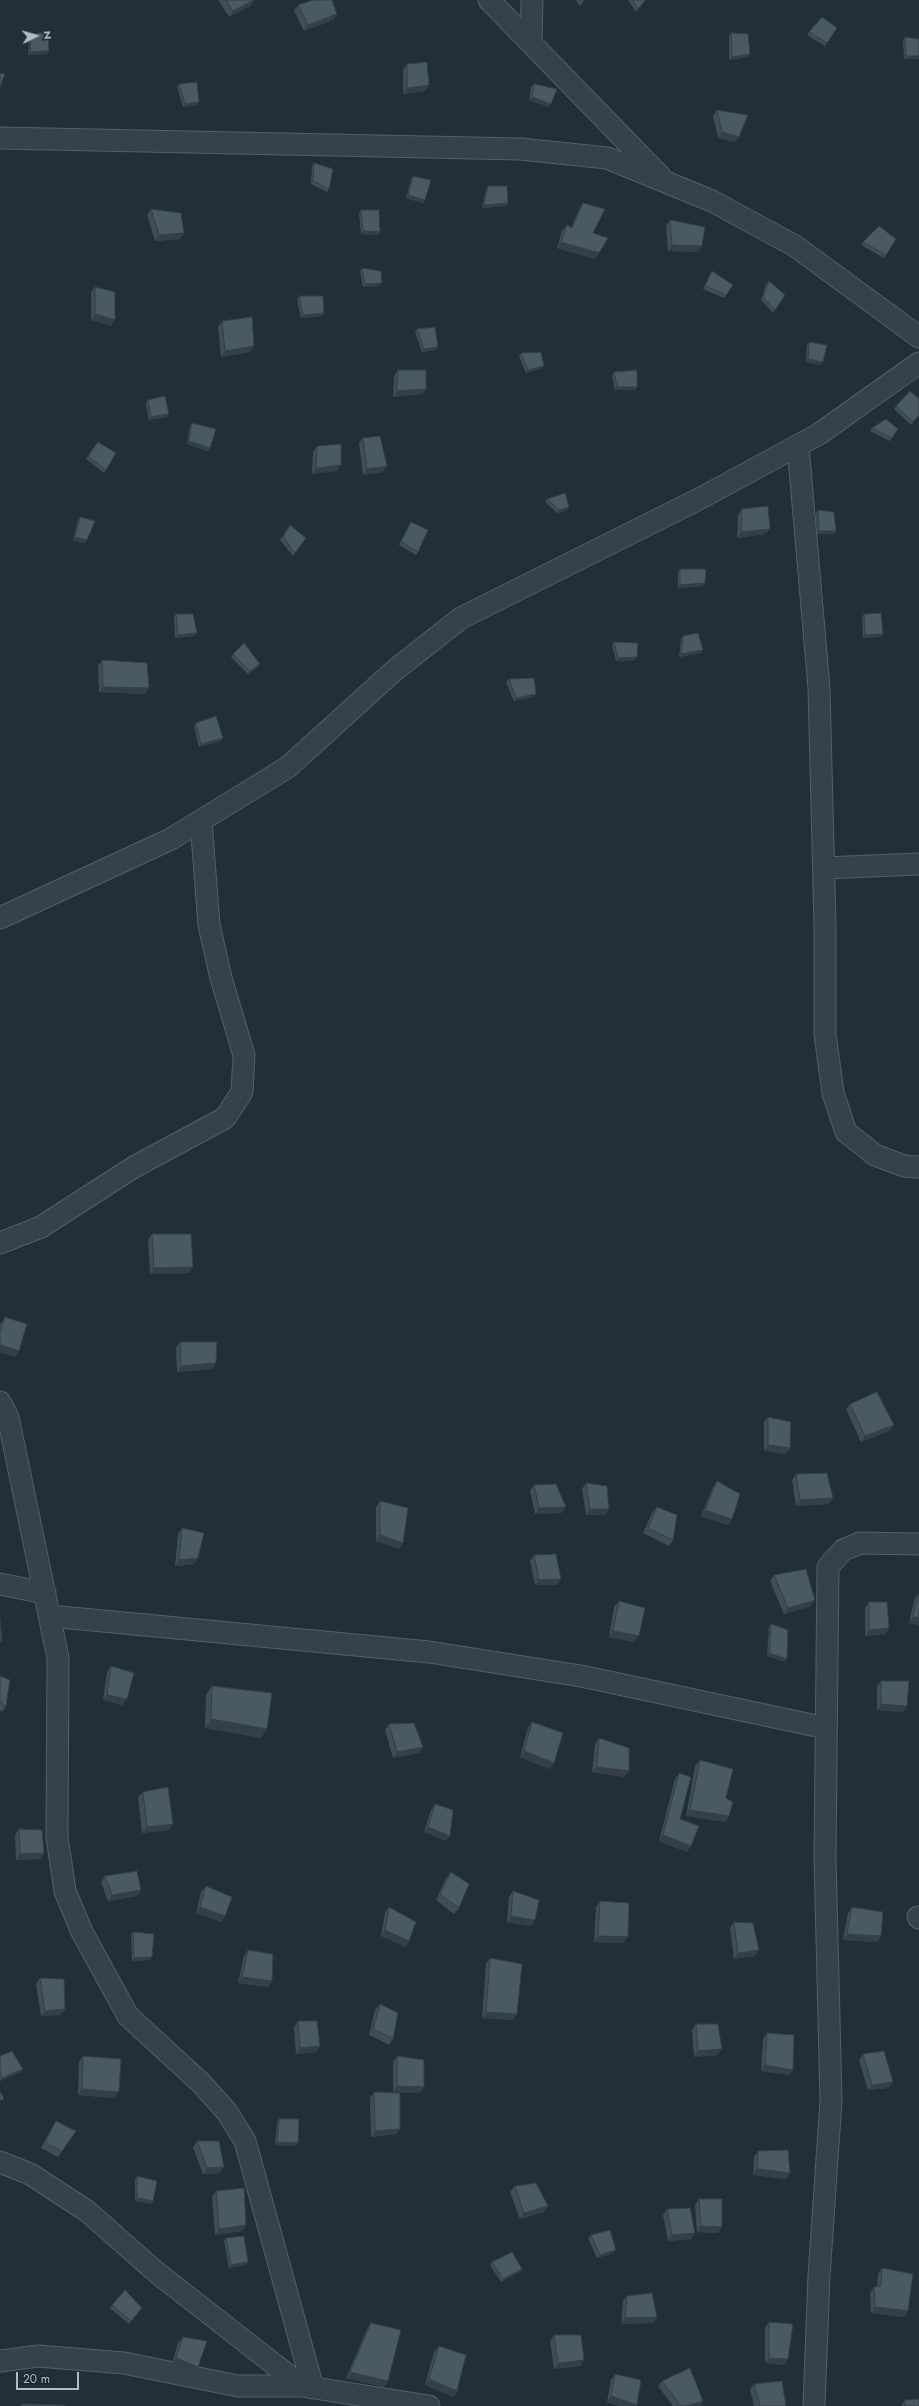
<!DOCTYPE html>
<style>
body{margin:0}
#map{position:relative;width:919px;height:2406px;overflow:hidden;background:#222f3a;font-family:Jost,sans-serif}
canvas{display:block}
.north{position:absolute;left:16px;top:16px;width:40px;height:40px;-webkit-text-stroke:3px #1b262f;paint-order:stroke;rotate:85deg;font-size:11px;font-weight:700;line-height:16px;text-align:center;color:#b1bcc6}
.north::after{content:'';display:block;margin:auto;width:14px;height:18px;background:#b1bcc6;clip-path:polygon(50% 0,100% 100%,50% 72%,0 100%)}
.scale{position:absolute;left:16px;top:2372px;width:63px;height:18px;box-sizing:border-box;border:2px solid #b1bcc6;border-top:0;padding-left:5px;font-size:12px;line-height:14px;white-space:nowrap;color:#b1bcc6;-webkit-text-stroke:3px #1b262f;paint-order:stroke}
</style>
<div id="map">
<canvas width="919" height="2406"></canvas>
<div class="north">N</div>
<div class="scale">20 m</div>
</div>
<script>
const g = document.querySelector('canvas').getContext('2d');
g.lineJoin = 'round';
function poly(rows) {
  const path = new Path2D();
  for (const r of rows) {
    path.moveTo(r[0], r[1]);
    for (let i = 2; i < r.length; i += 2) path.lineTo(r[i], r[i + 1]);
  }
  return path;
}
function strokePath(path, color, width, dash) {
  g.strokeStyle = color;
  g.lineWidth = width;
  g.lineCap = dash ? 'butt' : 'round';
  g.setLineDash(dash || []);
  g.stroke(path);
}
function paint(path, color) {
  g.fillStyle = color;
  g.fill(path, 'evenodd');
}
const minor = poly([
 [489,0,660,176],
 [531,43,532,0],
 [0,138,521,149,607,158,712,201,795,246,919,337],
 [798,446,819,688,825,926,825,1034,833,1093,846,1132,875,1155,904,1166,919,1167],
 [824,868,919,864],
 [0,918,171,839,288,767,395,670,461,618,701,498,819,434,919,363],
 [0,1243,41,1227,134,1167,225,1118,242,1092,244,1055,221,978,209,925,201,821],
 [0,1402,8,1417,58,1658,57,1837,65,1891,82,1932,128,2016,201,2083,227,2112,245,2141,313,2388],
 [0,1584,45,1593],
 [50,1616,429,1652,581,1676,826,1728],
 [918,1917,919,1918],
 [0,2162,30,2174,87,2211,156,2272,302,2386],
 [0,2361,38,2356,124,2363,238,2386,302,2386,429,2406],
 [814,2406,819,2276,831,2101,825,1857,828,1567,843,1550,860,1543,919,1544]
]);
strokePath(minor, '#545f68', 23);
strokePath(minor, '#36414a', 21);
paint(poly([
 [218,0,254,0,250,6,229,17],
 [576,0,585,0,580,6],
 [628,0,646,0,636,12],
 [298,5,337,14,333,20,304,31,294,11],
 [837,28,825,46,807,35,809,32],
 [731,33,748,57,729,60,729,36],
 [31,34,47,54,28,55,29,37],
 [905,37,919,59,904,59,903,40],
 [407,64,429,85,425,91,403,94,403,70],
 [179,84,197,105,183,107,177,87],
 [534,84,549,107,529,100,531,87],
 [717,110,735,142,718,138,713,116],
 [314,163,329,189,327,192,311,184,312,166],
 [413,176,425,200,423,203,406,198,411,179],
 [488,186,508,203,506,206,482,208,486,189],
 [583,203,599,253,595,259,557,248,562,231,567,225,571,228,579,209],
 [151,209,180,239,155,241,147,215],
 [361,210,378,235,361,234,359,213],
 [670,220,702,246,698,252,668,251,666,226],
 [896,239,884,258,861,245,863,242],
 [362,268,379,286,363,287,360,271],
 [712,271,733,285,724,298,703,289],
 [769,281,785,295,773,313,761,300,766,284],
 [95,287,111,326,91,320,91,293],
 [299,296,324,313,322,316,301,318,297,299],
 [222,321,250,352,221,357,218,327],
 [417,329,436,350,422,352,415,332],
 [809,342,823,362,820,365,806,362,807,345],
 [521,353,544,366,542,368,526,373,519,356],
 [398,370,426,389,422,394,393,397,394,376],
 [614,372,637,387,635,390,615,390,612,375],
 [919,399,919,416,911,425,894,409,896,406],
 [148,400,167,417,149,420,146,403],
 [192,423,210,448,207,451,187,444,190,426],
 [872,428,898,429,890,441,870,431],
 [363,438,383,472,363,475,359,443],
 [98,442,116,453,104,473,86,459],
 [317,446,337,471,312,474,313,452],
 [547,499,567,510,557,513,545,502],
 [742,509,770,529,765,534,737,538,738,515],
 [818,510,834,534,817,534,816,513],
 [80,517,85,543,73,540,78,520],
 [411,522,418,552,416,555,399,545,409,525],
 [290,525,306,538,293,556,280,540],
 [680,569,703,586,678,588,678,572],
 [176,614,195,636,175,638,174,617],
 [864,614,883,634,881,637,863,638,862,617],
 [683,636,703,650,700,653,679,657,681,639],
 [614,642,635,660,616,661,612,645],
 [233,654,258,667,248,674,231,657],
 [102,660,149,688,145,694,99,692,98,666],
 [509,679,533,697,514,701,506,682],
 [196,723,221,741,199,747,194,726],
 [152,1234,193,1267,189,1273,150,1274,148,1240],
 [5,1317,15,1357,0,1352,0,1325,1,1323],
 [180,1342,216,1363,212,1369,177,1372,176,1347],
 [850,1404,894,1425,889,1431,861,1442,846,1409],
 [768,1417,790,1448,786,1454,764,1451,764,1422],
 [796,1474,833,1498,829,1504,796,1506,792,1480],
 [717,1481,732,1519,728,1525,701,1516,713,1487],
 [586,1483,605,1515,586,1515,582,1489],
 [534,1485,566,1507,561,1513,535,1514,530,1491],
 [380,1501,403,1543,399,1549,376,1541,376,1507],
 [657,1507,673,1540,669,1546,643,1533,652,1513],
 [182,1528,198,1558,194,1564,175,1566,178,1534],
 [534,1555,561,1579,557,1585,535,1585,530,1561],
 [774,1575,811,1606,784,1614,770,1581],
 [918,1594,919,1595,919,1625,909,1623,914,1600],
 [619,1601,634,1642,609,1637,614,1607],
 [869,1602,889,1628,885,1634,865,1636,865,1608],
 [771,1624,785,1662,767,1656,769,1627],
 [111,1666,123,1705,103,1700,107,1672],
 [0,1676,6,1706,2,1712,0,1710],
 [881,1681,907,1706,903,1712,877,1710,877,1687],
 [212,1686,261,1738,205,1728,206,1695],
 [532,1722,554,1763,550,1769,520,1757,528,1728],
 [389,1724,423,1747,419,1753,393,1758,385,1730],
 [599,1738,624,1777,592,1772,595,1744],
 [700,1760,726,1798,729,1816,725,1822,686,1816,695,1766],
 [679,1773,680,1819,687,1852,659,1841,675,1779],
 [143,1792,173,1824,169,1830,142,1833,138,1797],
 [435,1804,446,1841,424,1832,431,1810],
 [19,1829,40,1859,16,1860,15,1835],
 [451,1872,459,1908,454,1914,436,1900,446,1878],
 [105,1876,141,1890,137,1896,108,1901,101,1882],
 [206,1886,225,1916,221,1922,196,1913,201,1892],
 [513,1891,535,1920,531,1926,507,1922,509,1897],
 [600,1901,623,1943,594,1942,596,1907],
 [389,1907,409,1941,405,1947,381,1936,385,1913],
 [852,1907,881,1936,877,1942,843,1940,848,1913],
 [734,1922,759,1950,754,1956,734,1959,730,1928],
 [133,1932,150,1960,132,1961,131,1935],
 [248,1950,268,1987,238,1983,244,1956],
 [490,1958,517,2014,512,2020,482,2018,486,1964],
 [40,1978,61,2015,41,2016,36,1984],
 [380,2004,393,2039,389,2045,369,2035,375,2010],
 [298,2021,320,2046,316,2052,296,2054,294,2027],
 [696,2024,718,2055,694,2057,692,2030],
 [767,2033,793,2070,789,2075,761,2071,763,2039],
 [863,2054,893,2082,888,2088,868,2090,859,2060],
 [0,2056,23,2069,21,2072,0,2081],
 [83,2056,115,2098,78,2095,79,2062],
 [397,2056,420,2093,393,2092,393,2062],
 [374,2092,400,2129,396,2134,371,2137,370,2098],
 [279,2119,296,2146,275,2145,277,2122],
 [56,2121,76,2131,58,2157,41,2148,52,2127],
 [197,2141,224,2167,219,2173,203,2174,193,2147],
 [758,2151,786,2179,753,2175,754,2157],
 [137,2176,153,2201,151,2204,135,2201,135,2179],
 [515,2186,548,2206,544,2212,520,2219,510,2192],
 [216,2191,246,2225,242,2231,215,2235,212,2197],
 [699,2199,718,2233,697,2232,695,2205],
 [667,2209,695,2233,691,2239,668,2241,663,2215],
 [591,2235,614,2253,597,2258,588,2238],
 [226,2238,246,2265,229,2268,224,2241],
 [492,2262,522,2269,520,2272,501,2282,490,2265],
 [882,2268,908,2311,904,2317,871,2313,870,2293,874,2287,877,2287,878,2274],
 [627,2296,657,2317,653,2323,621,2324,623,2301],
 [112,2305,140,2311,129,2324,110,2308],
 [769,2322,784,2365,765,2363,765,2328],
 [371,2323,384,2387,346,2378,367,2329],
 [554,2335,580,2366,554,2369,550,2341],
 [183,2337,198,2367,194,2373,172,2364,178,2343],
 [439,2346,457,2391,453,2397,425,2385,434,2352],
 [615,2374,637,2405,636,2406,619,2406,607,2402,611,2380],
 [662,2381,703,2401,700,2406,673,2406,658,2386],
 [754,2384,786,2406,754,2406,750,2389],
 [905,2400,919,2406,901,2406]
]), '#404d57');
paint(poly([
 [254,0,250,6,229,17,233,11],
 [337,14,333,20,304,31,308,25],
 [49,51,47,54,28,55,30,52],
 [750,54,748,57,729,60,732,57],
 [906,56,919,56,919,59,904,59],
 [429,85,425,91,403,94,407,88],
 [532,97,551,104,549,107,529,100],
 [199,102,197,105,183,107,185,104],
 [722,132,739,137,735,142,718,138],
 [408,195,425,200,423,203,406,198],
 [508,203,506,206,482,208,484,205],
 [363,231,380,232,378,235,361,234],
 [184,233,180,239,155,241,159,235],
 [561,242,599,253,595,259,557,248],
 [672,245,702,246,698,252,668,251],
 [382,283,379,286,363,287,365,284],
 [324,313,322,316,301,318,303,315],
 [95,314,115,320,111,326,91,320],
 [254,346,250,352,221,357,225,351],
 [438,347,436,350,422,352,424,349],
 [808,359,823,362,820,365,806,362],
 [544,366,542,368,526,373,528,370],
 [617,387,637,387,635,390,615,390],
 [426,389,422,394,393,397,397,391],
 [169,414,167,417,149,420,151,417],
 [189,441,210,448,207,451,187,444],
 [341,465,337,471,312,474,316,468],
 [387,466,383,472,363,475,367,469],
 [569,507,567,510,557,513,559,510],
 [770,529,765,534,737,538,741,532],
 [819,531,836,531,834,534,817,534],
 [75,537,87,540,85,543,73,540],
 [705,583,703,586,678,588,680,585],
 [197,633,195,636,175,638,178,635],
 [883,634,881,637,863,638,865,635],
 [703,650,700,653,679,657,681,654],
 [637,657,635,660,616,661,618,658],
 [260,664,258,667,248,674,250,671],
 [103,687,149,688,145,694,99,692],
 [536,694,533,697,514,701,516,698],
 [223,738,221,741,199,747,201,744],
 [193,1267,189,1273,150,1274,154,1268],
 [0,1345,19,1351,15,1357,0,1352],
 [216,1363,212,1369,177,1372,181,1366],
 [894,1425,889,1431,861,1442,865,1436],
 [768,1445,790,1448,786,1454,764,1451],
 [833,1498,829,1504,796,1506,800,1500],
 [566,1507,561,1513,535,1514,539,1508],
 [590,1509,609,1509,605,1515,586,1515],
 [705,1510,732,1519,728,1525,701,1516],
 [380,1535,403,1543,399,1549,376,1541],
 [198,1558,194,1564,175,1566,179,1560],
 [561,1579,557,1585,535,1585,539,1580],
 [815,1600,811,1606,784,1614,788,1608],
 [913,1617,919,1618,919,1625,909,1623],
 [889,1628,885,1634,865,1636,869,1630],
 [613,1631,639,1636,634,1642,609,1637],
 [769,1653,787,1659,785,1662,767,1656],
 [107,1695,127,1699,123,1705,103,1700],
 [881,1704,907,1706,903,1712,877,1710],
 [211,1719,267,1729,261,1738,205,1728],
 [423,1747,419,1753,393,1758,397,1752],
 [524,1751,554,1763,550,1769,520,1757],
 [597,1767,629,1771,624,1777,592,1772],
 [690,1810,729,1816,725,1822,686,1816],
 [173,1824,169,1830,142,1833,147,1827],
 [428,1827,450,1836,446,1841,424,1832],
 [663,1835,691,1846,687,1852,659,1841],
 [44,1853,40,1859,16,1860,20,1854],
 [141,1890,137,1896,108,1901,112,1895],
 [200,1907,225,1916,221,1922,196,1913],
 [511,1916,535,1920,531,1926,507,1922],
 [385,1930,409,1941,405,1947,381,1936],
 [847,1934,881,1936,877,1942,843,1940],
 [598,1936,628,1937,623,1943,594,1942],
 [759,1950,754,1956,734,1959,738,1953],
 [152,1957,150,1960,132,1961,134,1958],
 [242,1977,272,1981,268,1987,238,1983],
 [65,2009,61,2015,41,2016,45,2011],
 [486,2012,517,2014,512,2020,482,2018],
 [320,2046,316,2052,296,2054,300,2048],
 [722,2049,718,2055,694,2057,698,2051],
 [765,2065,793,2070,789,2075,761,2071],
 [23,2069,21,2072,0,2081,2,2078],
 [893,2082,888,2088,868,2090,872,2085],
 [397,2086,424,2087,420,2093,393,2092],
 [82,2089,119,2092,115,2098,78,2095],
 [400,2129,396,2134,371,2137,375,2131],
 [277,2142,298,2143,296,2146,275,2145],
 [224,2167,219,2173,203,2174,207,2168],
 [757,2169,790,2173,786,2179,753,2175],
 [137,2198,153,2201,151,2204,135,2201],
 [548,2206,544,2212,520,2219,524,2213],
 [246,2225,242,2231,215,2235,219,2229],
 [701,2226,722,2227,718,2233,697,2232],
 [695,2233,691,2239,668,2241,672,2235],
 [616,2250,614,2253,597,2258,600,2255],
 [248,2262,246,2265,229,2268,231,2265],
 [522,2269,520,2272,501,2282,503,2279],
 [875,2307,908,2311,904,2317,871,2313],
 [657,2317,653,2323,621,2324,625,2318],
 [176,2358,198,2367,194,2373,172,2364],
 [769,2358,788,2359,784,2365,765,2363],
 [584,2360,580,2366,554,2369,558,2363],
 [350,2372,388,2381,384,2387,346,2378],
 [429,2379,457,2391,453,2397,425,2385],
 [611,2396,637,2405,636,2406,619,2406,607,2402],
 [703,2401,700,2406,686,2406]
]), '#343f47');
const building = poly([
 [226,0,254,0,233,11,226,0],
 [313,0,332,0,337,14,308,25,298,5,313,0],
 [580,0,584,0,582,3,580,0],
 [632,0,645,0,638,9,632,0],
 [822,17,837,28,827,43,809,32,822,17],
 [48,32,49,51,30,52,31,34,48,32],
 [731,33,748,34,750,54,732,57,731,33],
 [905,37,919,39,919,56,906,56,905,37],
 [427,62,429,85,407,88,407,64,427,62],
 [0,73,5,74,0,87,0,73],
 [197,82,199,102,185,104,179,84,197,82],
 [534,84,557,89,551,104,532,97,534,84],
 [717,110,748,115,739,137,722,132,717,110],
 [314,163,333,169,329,189,313,181,314,163],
 [413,176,431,180,425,200,408,195,413,176],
 [488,186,507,186,508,203,484,205,488,186],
 [583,203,605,209,593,233,608,238,599,253,561,242,567,225,572,228,583,203],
 [151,209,181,213,184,233,159,235,151,209],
 [361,210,379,210,380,232,363,231,361,210],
 [670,220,705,227,702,246,672,245,670,220],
 [879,226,896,239,886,255,863,242,879,226],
 [362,268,381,271,382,283,365,284,362,268],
 [712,271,733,285,726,295,705,286,712,271],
 [769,281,785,295,775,310,763,297,769,281],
 [95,287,115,292,115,320,95,314,95,287],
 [299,296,323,296,324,313,303,315,299,296],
 [252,317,254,346,225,351,222,321,252,317],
 [435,327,438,347,424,349,417,329,435,327],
 [809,342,827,345,823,362,808,359,809,342],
 [541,352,544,366,528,370,521,353,541,352],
 [398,370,426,370,426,389,397,391,398,370],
 [637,370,637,387,617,387,614,372,637,370],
 [910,391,919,399,919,415,913,422,896,406,910,391],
 [165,396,169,414,151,417,148,400,165,396],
 [886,419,898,429,892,438,872,428,886,419],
 [192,423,216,429,210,448,189,441,192,423],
 [380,436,387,466,367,469,363,438,380,436],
 [98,442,116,453,106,470,88,456,98,442],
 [341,444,341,465,316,468,317,446,341,444],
 [565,493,569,507,559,510,547,499,565,493],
 [768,506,770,529,741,532,742,509,768,506],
 [818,510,834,512,836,531,819,531,818,510],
 [80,517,95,521,87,540,75,537,80,517],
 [411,522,428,530,418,552,401,542,411,522],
 [290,525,306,538,295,553,283,537,290,525],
 [680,569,706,569,705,583,680,585,680,569],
 [881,613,883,634,865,635,864,614,881,613],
 [176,614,193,614,197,633,178,635,176,614],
 [698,633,703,650,681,654,683,636,698,633],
 [614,642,638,643,637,657,618,658,614,642],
 [244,643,260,664,250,671,233,654,244,643],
 [102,660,147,663,149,688,103,687,102,660],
 [534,678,536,694,516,698,509,679,534,678],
 [216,716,223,738,201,744,196,723,216,716],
 [152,1234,191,1234,193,1267,154,1268,152,1234],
 [5,1317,27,1324,19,1351,0,1345,0,1332,5,1317],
 [180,1342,217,1342,216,1363,181,1366,180,1342],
 [877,1392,894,1425,865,1436,850,1404,877,1392],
 [768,1417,791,1422,790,1448,768,1445,768,1417],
 [827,1473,833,1498,800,1500,796,1474,827,1473],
 [717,1481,740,1494,732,1519,705,1510,717,1481],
 [586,1483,607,1486,609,1509,590,1509,586,1483],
 [556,1484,566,1507,539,1508,534,1485,556,1484],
 [380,1501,408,1508,403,1543,380,1535,380,1501],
 [657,1507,677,1515,673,1540,648,1528,657,1507],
 [182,1528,204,1533,198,1558,179,1560,182,1528],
 [556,1554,561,1579,539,1580,534,1555,556,1554],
 [806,1569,815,1600,788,1608,774,1575,806,1569],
 [918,1594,919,1595,919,1618,913,1617,918,1594],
 [619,1601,645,1608,639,1636,613,1631,619,1601],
 [869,1602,887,1602,889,1628,869,1630,869,1602],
 [0,1619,2,1642,0,1641,0,1619],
 [771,1624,788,1630,787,1659,769,1653,771,1624],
 [111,1666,134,1673,127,1699,107,1695,111,1666],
 [0,1676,10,1680,6,1706,0,1701,0,1676],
 [881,1681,909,1681,907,1706,881,1704,881,1681],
 [212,1686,272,1693,267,1729,211,1719,212,1686],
 [532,1722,563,1733,554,1763,524,1751,532,1722],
 [414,1723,423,1747,397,1752,389,1724,414,1723],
 [599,1738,629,1748,629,1771,597,1767,599,1738],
 [700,1760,733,1769,726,1798,733,1802,729,1816,690,1810,700,1760],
 [679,1773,691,1777,680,1819,699,1826,691,1846,663,1835,679,1773],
 [168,1787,173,1824,147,1827,143,1792,168,1787],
 [435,1804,453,1810,450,1836,428,1827,435,1804],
 [19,1829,42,1830,44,1853,20,1854,19,1829],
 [137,1871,141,1890,112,1895,105,1876,137,1871],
 [451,1872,469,1884,459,1908,440,1894,451,1872],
 [206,1886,232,1897,225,1916,200,1907,206,1886],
 [513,1891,539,1900,535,1920,511,1916,513,1891],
 [600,1901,629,1903,628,1937,598,1936,600,1901],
 [389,1907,416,1922,409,1941,385,1930,389,1907],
 [852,1907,883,1912,881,1936,847,1934,852,1907],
 [734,1922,753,1923,759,1950,738,1953,734,1922],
 [133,1932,154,1934,152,1957,134,1958,133,1932],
 [248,1950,273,1954,272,1981,242,1977,248,1950],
 [490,1958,522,1964,517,2014,486,2012,490,1958],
 [40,1978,64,1979,65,2009,45,2011,40,1978],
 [380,2004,398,2013,393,2039,373,2029,380,2004],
 [298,2021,317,2021,320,2046,300,2048,298,2021],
 [696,2024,718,2024,722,2049,698,2051,696,2024],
 [767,2033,794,2035,793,2070,765,2065,767,2033],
 [12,2051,23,2069,2,2078,0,2072,0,2056,12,2051],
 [884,2051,893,2082,872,2085,863,2054,884,2051],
 [83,2056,121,2059,119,2092,82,2089,83,2056],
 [397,2056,424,2060,424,2087,397,2086,397,2056],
 [0,2091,4,2098,0,2101,0,2091],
 [374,2092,400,2093,400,2129,375,2131,374,2092],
 [279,2119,299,2119,298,2143,277,2142,279,2119],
 [56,2121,76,2131,62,2151,45,2142,56,2121],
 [197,2141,219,2141,224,2167,207,2168,197,2141],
 [788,2150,790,2173,757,2169,758,2151,788,2150],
 [137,2176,157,2181,153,2201,137,2198,137,2176],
 [536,2183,548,2206,524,2213,515,2186,536,2183],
 [244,2188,246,2225,219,2229,216,2191,244,2188],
 [699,2199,722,2199,722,2227,701,2226,699,2199],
 [690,2208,695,2233,672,2235,667,2209,690,2208],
 [610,2230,616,2250,600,2255,591,2235,610,2230],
 [244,2236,248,2262,231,2265,226,2238,244,2236],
 [512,2252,522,2269,503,2279,492,2262,512,2252],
 [882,2268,913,2274,908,2311,875,2307,874,2287,881,2286,882,2268],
 [125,2290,142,2308,131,2321,112,2305,125,2290],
 [652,2293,657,2317,625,2318,627,2296,652,2293],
 [769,2322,793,2324,788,2359,769,2358,769,2322],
 [371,2323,401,2330,388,2381,350,2372,371,2323],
 [554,2335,581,2335,584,2360,558,2363,554,2335],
 [183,2337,207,2341,198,2367,176,2358,183,2337],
 [439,2346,466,2355,457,2391,429,2379,439,2346],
 [690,2368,703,2401,686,2406,681,2406,662,2381,690,2368],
 [615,2374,641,2380,637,2405,611,2396,615,2374],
 [782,2381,786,2406,760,2406,754,2384,782,2381],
 [919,2399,919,2406,905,2406,905,2400,919,2399],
 [21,2404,65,2405,65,2406,22,2406,21,2404]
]);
paint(building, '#4a5a65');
strokePath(building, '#343f47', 1);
</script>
